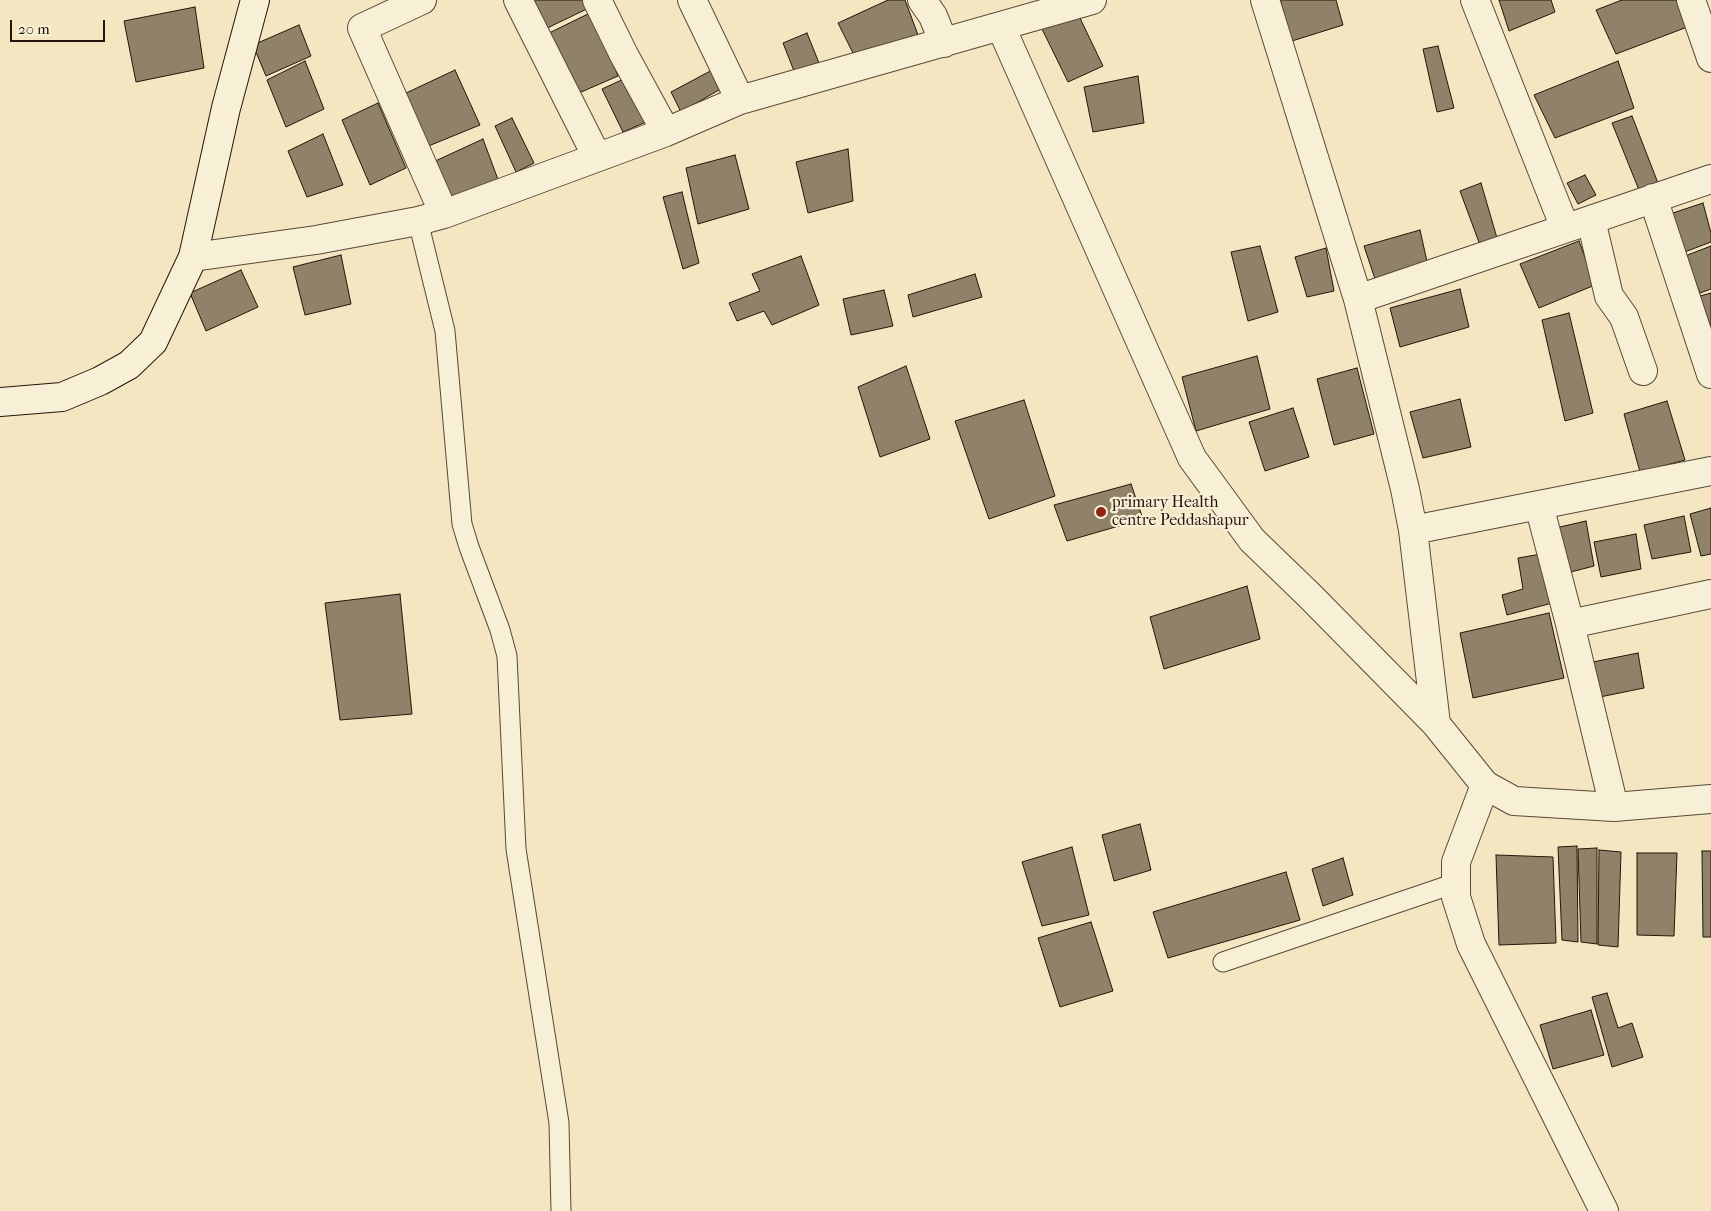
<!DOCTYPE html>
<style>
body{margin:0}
#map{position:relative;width:1711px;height:1211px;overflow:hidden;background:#f4e6c1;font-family:"IM FELL French Canon",serif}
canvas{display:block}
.scale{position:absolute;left:10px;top:20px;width:95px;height:22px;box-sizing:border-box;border:2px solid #24150a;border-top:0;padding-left:6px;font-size:15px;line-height:18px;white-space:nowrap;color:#24150a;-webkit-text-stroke:4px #f8efd7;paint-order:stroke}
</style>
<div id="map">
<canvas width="1711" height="1211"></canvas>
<div class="scale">20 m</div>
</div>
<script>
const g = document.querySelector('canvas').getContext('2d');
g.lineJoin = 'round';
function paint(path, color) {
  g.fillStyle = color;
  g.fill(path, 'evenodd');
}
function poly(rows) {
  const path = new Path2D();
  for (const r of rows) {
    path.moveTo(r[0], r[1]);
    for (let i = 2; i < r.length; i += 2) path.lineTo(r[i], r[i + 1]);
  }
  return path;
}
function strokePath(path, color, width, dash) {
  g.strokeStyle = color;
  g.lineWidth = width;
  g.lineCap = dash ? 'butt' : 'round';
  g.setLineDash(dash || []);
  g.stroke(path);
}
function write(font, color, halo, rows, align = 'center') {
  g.font = font + ' "IM FELL French Canon",serif';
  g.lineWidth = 4.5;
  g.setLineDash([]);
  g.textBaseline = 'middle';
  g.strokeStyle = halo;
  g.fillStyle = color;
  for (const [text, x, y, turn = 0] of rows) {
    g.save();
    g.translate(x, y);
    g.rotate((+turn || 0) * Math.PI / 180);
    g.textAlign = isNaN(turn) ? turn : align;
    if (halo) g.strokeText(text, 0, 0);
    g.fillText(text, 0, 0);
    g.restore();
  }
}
const building = poly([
 [526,0,587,0,591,7,541,31,526,0],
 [888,0,905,0,918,35,856,59,838,23,888,0],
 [1280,0,1336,0,1343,25,1292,41,1280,0],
 [1499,0,1551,0,1555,12,1509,31,1499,0],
 [1622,0,1679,0,1690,26,1616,54,1596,10,1622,0],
 [195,7,204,68,136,82,124,21,195,7],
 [592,12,618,76,572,96,543,36,592,12],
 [1078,14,1103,66,1068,82,1042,29,1078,14],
 [299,25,311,56,266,76,253,45,299,25],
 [807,33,821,68,796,76,783,43,807,33],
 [1438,46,1454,108,1437,112,1423,49,1438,46],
 [305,61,324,109,286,127,267,80,305,61],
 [1618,61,1634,108,1555,138,1534,95,1618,61],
 [714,69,724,87,681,112,671,92,714,69],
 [455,70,480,125,426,147,404,94,455,70],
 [1138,76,1144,123,1093,132,1084,87,1138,76],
 [626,78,648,121,623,132,602,89,626,78],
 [378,103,406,168,370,185,342,120,378,103],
 [1632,116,1658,183,1639,190,1612,123,1632,116],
 [512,118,534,163,516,172,495,126,512,118],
 [323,134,343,185,307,197,288,151,323,134],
 [483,139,500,185,451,205,431,163,483,139],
 [848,149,853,201,808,213,796,162,848,149],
 [735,155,749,209,698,224,686,168,735,155],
 [1585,175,1596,195,1578,204,1567,183,1585,175],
 [1481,183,1497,238,1480,245,1460,191,1481,183],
 [682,192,699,263,683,269,663,197,682,192],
 [1703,203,1711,233,1711,242,1682,253,1670,214,1703,203],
 [1420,230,1428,266,1375,279,1364,246,1420,230],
 [1579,241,1595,285,1539,308,1520,264,1579,241],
 [1260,246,1278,312,1248,321,1231,252,1260,246],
 [1711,246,1711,289,1700,293,1685,256,1711,246],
 [1326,248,1334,291,1307,297,1295,257,1326,248],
 [341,255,351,304,305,315,293,267,341,255],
 [801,256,819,305,772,325,764,311,737,321,729,303,760,291,752,274,801,256],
 [241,270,258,307,206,331,190,293,241,270],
 [975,274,982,297,913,317,908,295,975,274],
 [1460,289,1469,327,1400,347,1390,308,1460,289],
 [884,290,893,326,851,335,843,299,884,290],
 [1711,293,1711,329,1700,296,1711,293],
 [1569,313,1593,413,1565,421,1542,320,1569,313],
 [1257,356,1270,409,1196,431,1182,377,1257,356],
 [906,366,930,439,880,457,858,387,906,366],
 [1357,368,1374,434,1334,445,1317,379,1357,368],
 [1460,399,1471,447,1423,458,1410,412,1460,399],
 [1024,400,1055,496,989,519,955,421,1024,400],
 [1667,401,1685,460,1640,472,1624,414,1667,401],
 [1293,408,1309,457,1265,471,1249,422,1293,408],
 [1131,484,1143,519,1067,541,1054,505,1131,484],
 [1711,508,1711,554,1701,556,1690,514,1711,508],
 [1684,516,1691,552,1652,559,1644,525,1684,516],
 [1586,521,1594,566,1563,574,1551,529,1586,521],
 [1636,534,1641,569,1601,577,1594,542,1636,534],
 [1547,553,1556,602,1507,615,1502,595,1523,589,1518,558,1547,553],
 [1247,586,1260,639,1164,669,1150,617,1247,586],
 [400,594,412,714,340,720,325,603,400,594],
 [1549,613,1564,678,1473,698,1460,633,1549,613],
 [1638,653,1644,688,1595,698,1588,663,1638,653],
 [1140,824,1151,870,1114,881,1102,835,1140,824],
 [1577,846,1578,942,1562,940,1558,847,1577,846],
 [1072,847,1089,915,1042,926,1022,862,1072,847],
 [1597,848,1597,944,1581,942,1578,849,1597,848],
 [1599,850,1621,852,1618,947,1598,945,1599,850],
 [1702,851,1711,851,1711,937,1703,937,1702,851],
 [1637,853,1677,853,1674,936,1637,935,1637,853],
 [1496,855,1553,857,1556,943,1499,945,1496,855],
 [1343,858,1353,895,1323,906,1312,869,1343,858],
 [1286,872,1300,920,1168,958,1153,912,1286,872],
 [1091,922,1113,991,1060,1007,1038,938,1091,922],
 [1607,993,1618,1028,1632,1023,1643,1057,1612,1067,1592,997,1607,993],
 [1591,1010,1604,1055,1553,1069,1540,1025,1591,1010]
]);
paint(building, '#908269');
strokePath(building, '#24150a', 1);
const lane = poly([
 [418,221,445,331,462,524,469,547,500,630,507,656,516,849,559,1123,561,1211],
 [1223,962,1456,883]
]);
const street = poly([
 [422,0,362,28,444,214],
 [518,0,597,157],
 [597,0,624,55,666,132],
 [692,0,740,100],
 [922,0,933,16,944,43],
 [1265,0,1358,299,1405,489,1413,530,1436,724],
 [1475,0,1565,228],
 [1691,0,1711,58],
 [1001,27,1192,458,1252,540,1310,596,1436,724,1485,785,1514,801,1614,807,1711,799],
 [1653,198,1711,374],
 [1591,220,1609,296,1624,317,1643,371],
 [193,257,316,240,418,221,444,214,666,132,740,100,1092,0],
 [1358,299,1711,179],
 [1413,530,1539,505],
 [1570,624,1711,594],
 [1485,785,1456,862,1456,897,1471,944,1604,1211],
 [1614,807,1570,624,1539,505,1711,471]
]);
const secondary = poly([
 [0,402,62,397,100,381,129,365,153,342,193,257,226,108,255,0]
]);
strokePath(lane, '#584938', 21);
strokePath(street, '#584938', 30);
strokePath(secondary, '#24150a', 30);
strokePath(lane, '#f8efd7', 19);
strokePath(street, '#f8efd7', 28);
strokePath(secondary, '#f8efd7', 28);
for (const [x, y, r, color] of [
 [1101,512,6,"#8f2418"]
]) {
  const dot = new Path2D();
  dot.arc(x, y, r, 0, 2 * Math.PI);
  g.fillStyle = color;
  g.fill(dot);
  strokePath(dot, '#f8efd7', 2);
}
write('16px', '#24150a', '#f8efd7', [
 ["primary Health",1112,503],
 ["centre Peddashapur",1112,521]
], 'left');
</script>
